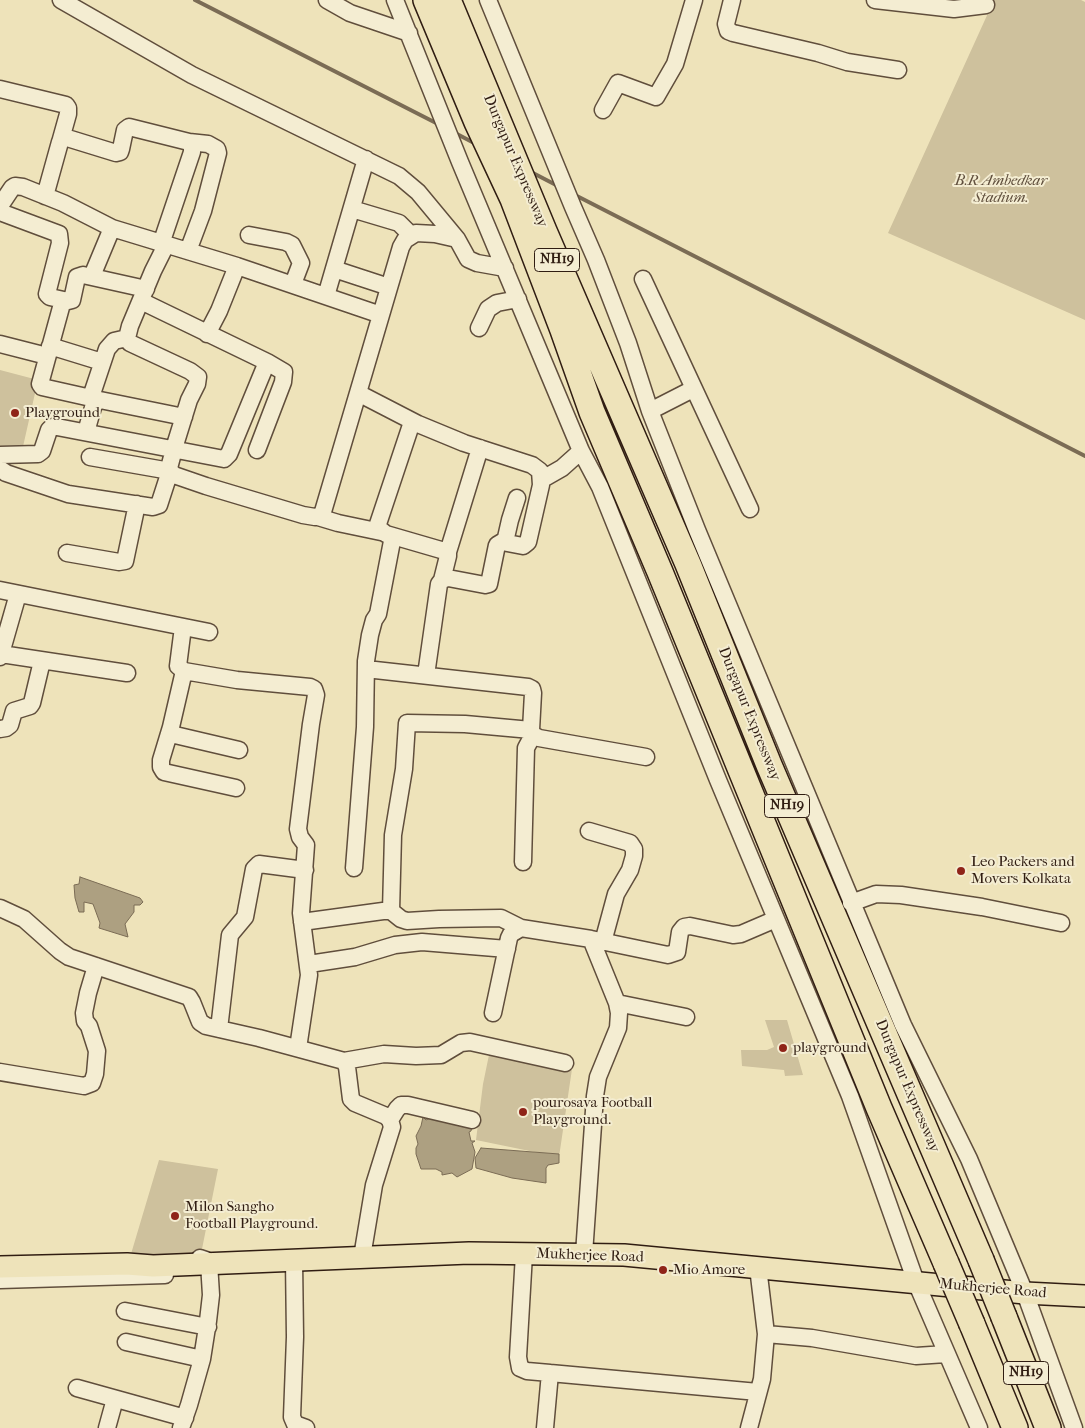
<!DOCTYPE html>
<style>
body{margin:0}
canvas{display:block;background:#eee3ba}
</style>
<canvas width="1085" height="1428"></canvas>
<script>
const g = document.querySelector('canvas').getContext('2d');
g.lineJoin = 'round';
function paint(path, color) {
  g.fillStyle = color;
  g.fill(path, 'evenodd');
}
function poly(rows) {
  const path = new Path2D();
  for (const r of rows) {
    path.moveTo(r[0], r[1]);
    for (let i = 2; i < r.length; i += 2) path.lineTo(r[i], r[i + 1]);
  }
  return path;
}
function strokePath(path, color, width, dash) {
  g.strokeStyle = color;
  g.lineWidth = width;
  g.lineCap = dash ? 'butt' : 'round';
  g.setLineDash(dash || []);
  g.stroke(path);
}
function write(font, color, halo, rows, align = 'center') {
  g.font = font + ' "IM FELL French Canon",serif';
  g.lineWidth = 4;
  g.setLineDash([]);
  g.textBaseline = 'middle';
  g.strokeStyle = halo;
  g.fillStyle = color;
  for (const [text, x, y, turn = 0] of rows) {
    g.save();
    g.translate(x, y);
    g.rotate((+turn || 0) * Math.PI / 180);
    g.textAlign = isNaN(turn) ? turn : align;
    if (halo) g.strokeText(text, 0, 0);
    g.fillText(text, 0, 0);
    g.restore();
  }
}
paint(poly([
 [994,0,1081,0,1085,2,1085,320,888,233],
 [0,370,38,380,22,451,0,446],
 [765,1020,787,1020,803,1075,785,1076,784,1070,742,1066,741,1050,767,1050,774,1047],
 [490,1050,572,1069,559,1157,476,1140,483,1084],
 [159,1160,218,1169,199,1264,128,1264]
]), '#cec19d');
const water = poly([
 [80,877,140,898,143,902,140,905,134,905,134,912,125,924,128,937,99,928,100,923,93,904,84,902,84,912,79,912,75,898,74,885,79,884,80,877],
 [423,1117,426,1120,430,1118,472,1126,471,1131,469,1132,471,1141,475,1141,472,1143,475,1152,472,1169,457,1177,452,1173,442,1175,442,1172,436,1169,421,1169,416,1154,416,1148,418,1144,416,1136,421,1126,423,1117],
 [481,1148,559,1154,559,1163,548,1165,546,1168,546,1183,512,1178,476,1168,475,1158,481,1148]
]);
paint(water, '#ada081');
strokePath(water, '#7b6c55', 1);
strokePath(poly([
 [195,0,440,125],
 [455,133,476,144],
 [531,172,558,186],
 [573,194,1085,456]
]), '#7b6c55', 4);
const minor = poly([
 [61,0,192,75,399,176,418,192,457,239,468,259,477,263,505,268],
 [327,0,350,13,409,33],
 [395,0,460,162,581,451,600,487,718,780,850,1096,916,1282,979,1428],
 [488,0,573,207,596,260,628,343,650,411,697,530,903,1025,969,1159,1025,1293,1074,1428],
 [732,0,726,24,728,31,733,33,818,53,847,62,898,70],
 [875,0,954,9,986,5],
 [0,89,66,105,68,108,68,114,61,139],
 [603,110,618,83,656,97,675,64,694,0],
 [45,196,60,142,64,137,116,153,120,152,121,149,125,130,129,127,189,142,192,147,192,152,161,244],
 [0,206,12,188,15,186,23,187,63,203,112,228,237,266,381,315],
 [352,209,399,223,411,235],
 [0,212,59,234,60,243,48,290,47,294,50,297,68,301,72,300,77,277,83,275,146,289],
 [249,235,286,242,292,245,301,263,293,284],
 [166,245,153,271,130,326,127,338,130,343,190,371,198,377,197,384,189,400,176,442,169,468,170,471,174,475,206,486,303,515,315,517,322,515,401,247,405,240,416,233,435,234,457,239],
 [188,251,203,211,218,153,217,149,208,144,189,142],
 [334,269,389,287],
 [92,276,112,228],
 [643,279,750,509],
 [326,296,366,159],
 [63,300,40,384,42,387,100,400],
 [141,301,267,362,284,372,283,382,257,450],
 [479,328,488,309,497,303,518,299],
 [207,334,219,311,237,266],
 [0,344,47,356],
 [50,346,102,362],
 [358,393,418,424,464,443,532,465,540,471,541,485,528,542,523,546,502,542,497,545,489,584,485,585,448,578,442,580,439,584,426,675],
 [91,397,107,349,114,341,127,338],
 [650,411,693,389],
 [412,422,377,527,386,534,448,552,448,556,442,580],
 [86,432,94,404,100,400,184,417],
 [0,455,38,454,42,451,49,430,52,427,57,427,224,459,229,454,267,362],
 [0,469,6,473,68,494,153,507,159,505,170,471,90,457],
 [541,480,562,468,581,451],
 [318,517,338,523,381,532],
 [505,542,510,520,517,498],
 [448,552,480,448],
 [67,553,119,562,125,561,137,504],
 [0,590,209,632],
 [183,627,178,666,184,671,237,680,310,687,314,689,316,695,311,724,298,829,300,837,306,845,301,913,309,975,298,1048],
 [1,654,127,673],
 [0,657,18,594],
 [366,669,528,687,532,689,533,693,531,730,533,735,539,738,646,757],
 [184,671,171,727,172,732,175,735,239,750],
 [171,727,161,760,161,767,164,772,236,788],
 [0,729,6,728,10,725,14,711,30,706,32,703,42,661],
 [589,831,630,843,634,849,634,856,630,870,616,894,603,942],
 [523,862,526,748,533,735],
 [354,868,365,727,366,661,370,635,374,620,378,614,393,536],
 [851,903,876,894,901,895,982,907,1061,923],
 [0,908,24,919,60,951,69,957,189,997,192,1002,200,1022,206,1026,259,1038,344,1061,347,1067,351,1099,355,1103,386,1116,390,1120,392,1127,374,1185,362,1257],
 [391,911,393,835,404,769,407,723,465,724,531,730],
 [302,922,383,911,391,911,401,919,407,921,439,919,501,918,521,928],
 [309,964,355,957,395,945,422,942,507,949],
 [617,1003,686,1017],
 [493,1013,509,938,511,934,521,928,591,939,668,955,677,952,680,932,684,927,690,926,733,935,741,934,776,919],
 [219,1029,230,935,245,917,254,869,259,864,305,870],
 [344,1061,384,1054,416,1056,441,1055,461,1043,470,1042,565,1063],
 [0,1072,84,1086,92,1083,95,1074,97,1051,89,1026,85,1021,84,1013,88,993,96,966],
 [390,1120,397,1109,401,1105,408,1105,472,1120],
 [524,1254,518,1357,520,1368,527,1371,550,1373,758,1392],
 [584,1254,595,1096,598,1077,618,1028,619,1013,617,1003,591,939],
 [294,1260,295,1337,292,1417,295,1424,306,1428],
 [0,1280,165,1275],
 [125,1311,208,1327],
 [766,1334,812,1338,916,1356,946,1354],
 [126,1342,202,1359],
 [77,1388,185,1418],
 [107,1428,115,1399],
 [181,1428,189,1405,202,1359,208,1321,211,1295,209,1263,206,1260,200,1258],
 [545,1428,550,1373],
 [749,1428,762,1379,766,1334,758,1267]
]);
const major = poly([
 [0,1267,127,1264,153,1266,469,1253,624,1255,1025,1293,1085,1296]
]);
const highway = poly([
 [426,0,477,122,513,199,563,330,592,412,660,572,879,1108,946,1263],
 [448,0,544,231,688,564,769,765,981,1260],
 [1004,1317,1048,1428],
 [972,1324,1015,1428]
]);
strokePath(minor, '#604e3c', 19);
strokePath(major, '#301d12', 24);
strokePath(highway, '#301d12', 28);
strokePath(minor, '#f4edd2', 16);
strokePath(major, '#eee3ba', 21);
strokePath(highway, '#eee3ba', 25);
const highwayBridge = poly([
 [981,1260,1004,1317],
 [946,1263,972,1324]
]);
strokePath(highwayBridge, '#301d12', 28, []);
strokePath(highwayBridge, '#eee3ba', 25);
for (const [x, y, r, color] of [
 [15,413,5,"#8f2418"],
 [961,871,5,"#8f2418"],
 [783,1048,5,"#8f2418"],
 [523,1112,5,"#8f2418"],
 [175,1216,5,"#8f2418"],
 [663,1270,5,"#8f2418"]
]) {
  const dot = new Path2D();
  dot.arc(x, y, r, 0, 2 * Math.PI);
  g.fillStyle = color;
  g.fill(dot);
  strokePath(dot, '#f4edd2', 2);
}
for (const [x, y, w] of [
 [557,260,45],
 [787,806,45],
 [1026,1373,45]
]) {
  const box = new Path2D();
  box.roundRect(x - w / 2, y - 11.5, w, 23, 4);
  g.fillStyle = '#f4edd2';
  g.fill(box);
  strokePath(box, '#301d12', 1);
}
write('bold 14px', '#301d12', null, [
 ["NH19",557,260],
 ["NH19",787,806],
 ["NH19",1026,1373]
]);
write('15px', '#301d12', '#f4edd2', [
 ["Durgapur Expressway",515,161,67],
 ["Durgapur Expressway",749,714,68],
 ["Durgapur Expressway",907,1086,67],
 ["Mukherjee Road",590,1256,2],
 ["Mukherjee Road",993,1289,5]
]);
write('italic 15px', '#5f4e3c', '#f4edd2', [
 ["B.R Ambedkar",1001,181],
 ["Stadium.",1001,198]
]);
write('15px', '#301d12', '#f4edd2', [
 ["Playground",25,413],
 ["Leo Packers and",971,862],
 ["Movers Kolkata",971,879],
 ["playground",793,1048],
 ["pourosava Football",533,1103],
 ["Playground.",533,1120],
 ["Milon Sangho",185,1207],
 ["Football Playground.",185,1224],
 ["Mio Amore",673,1270]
], 'left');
</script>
